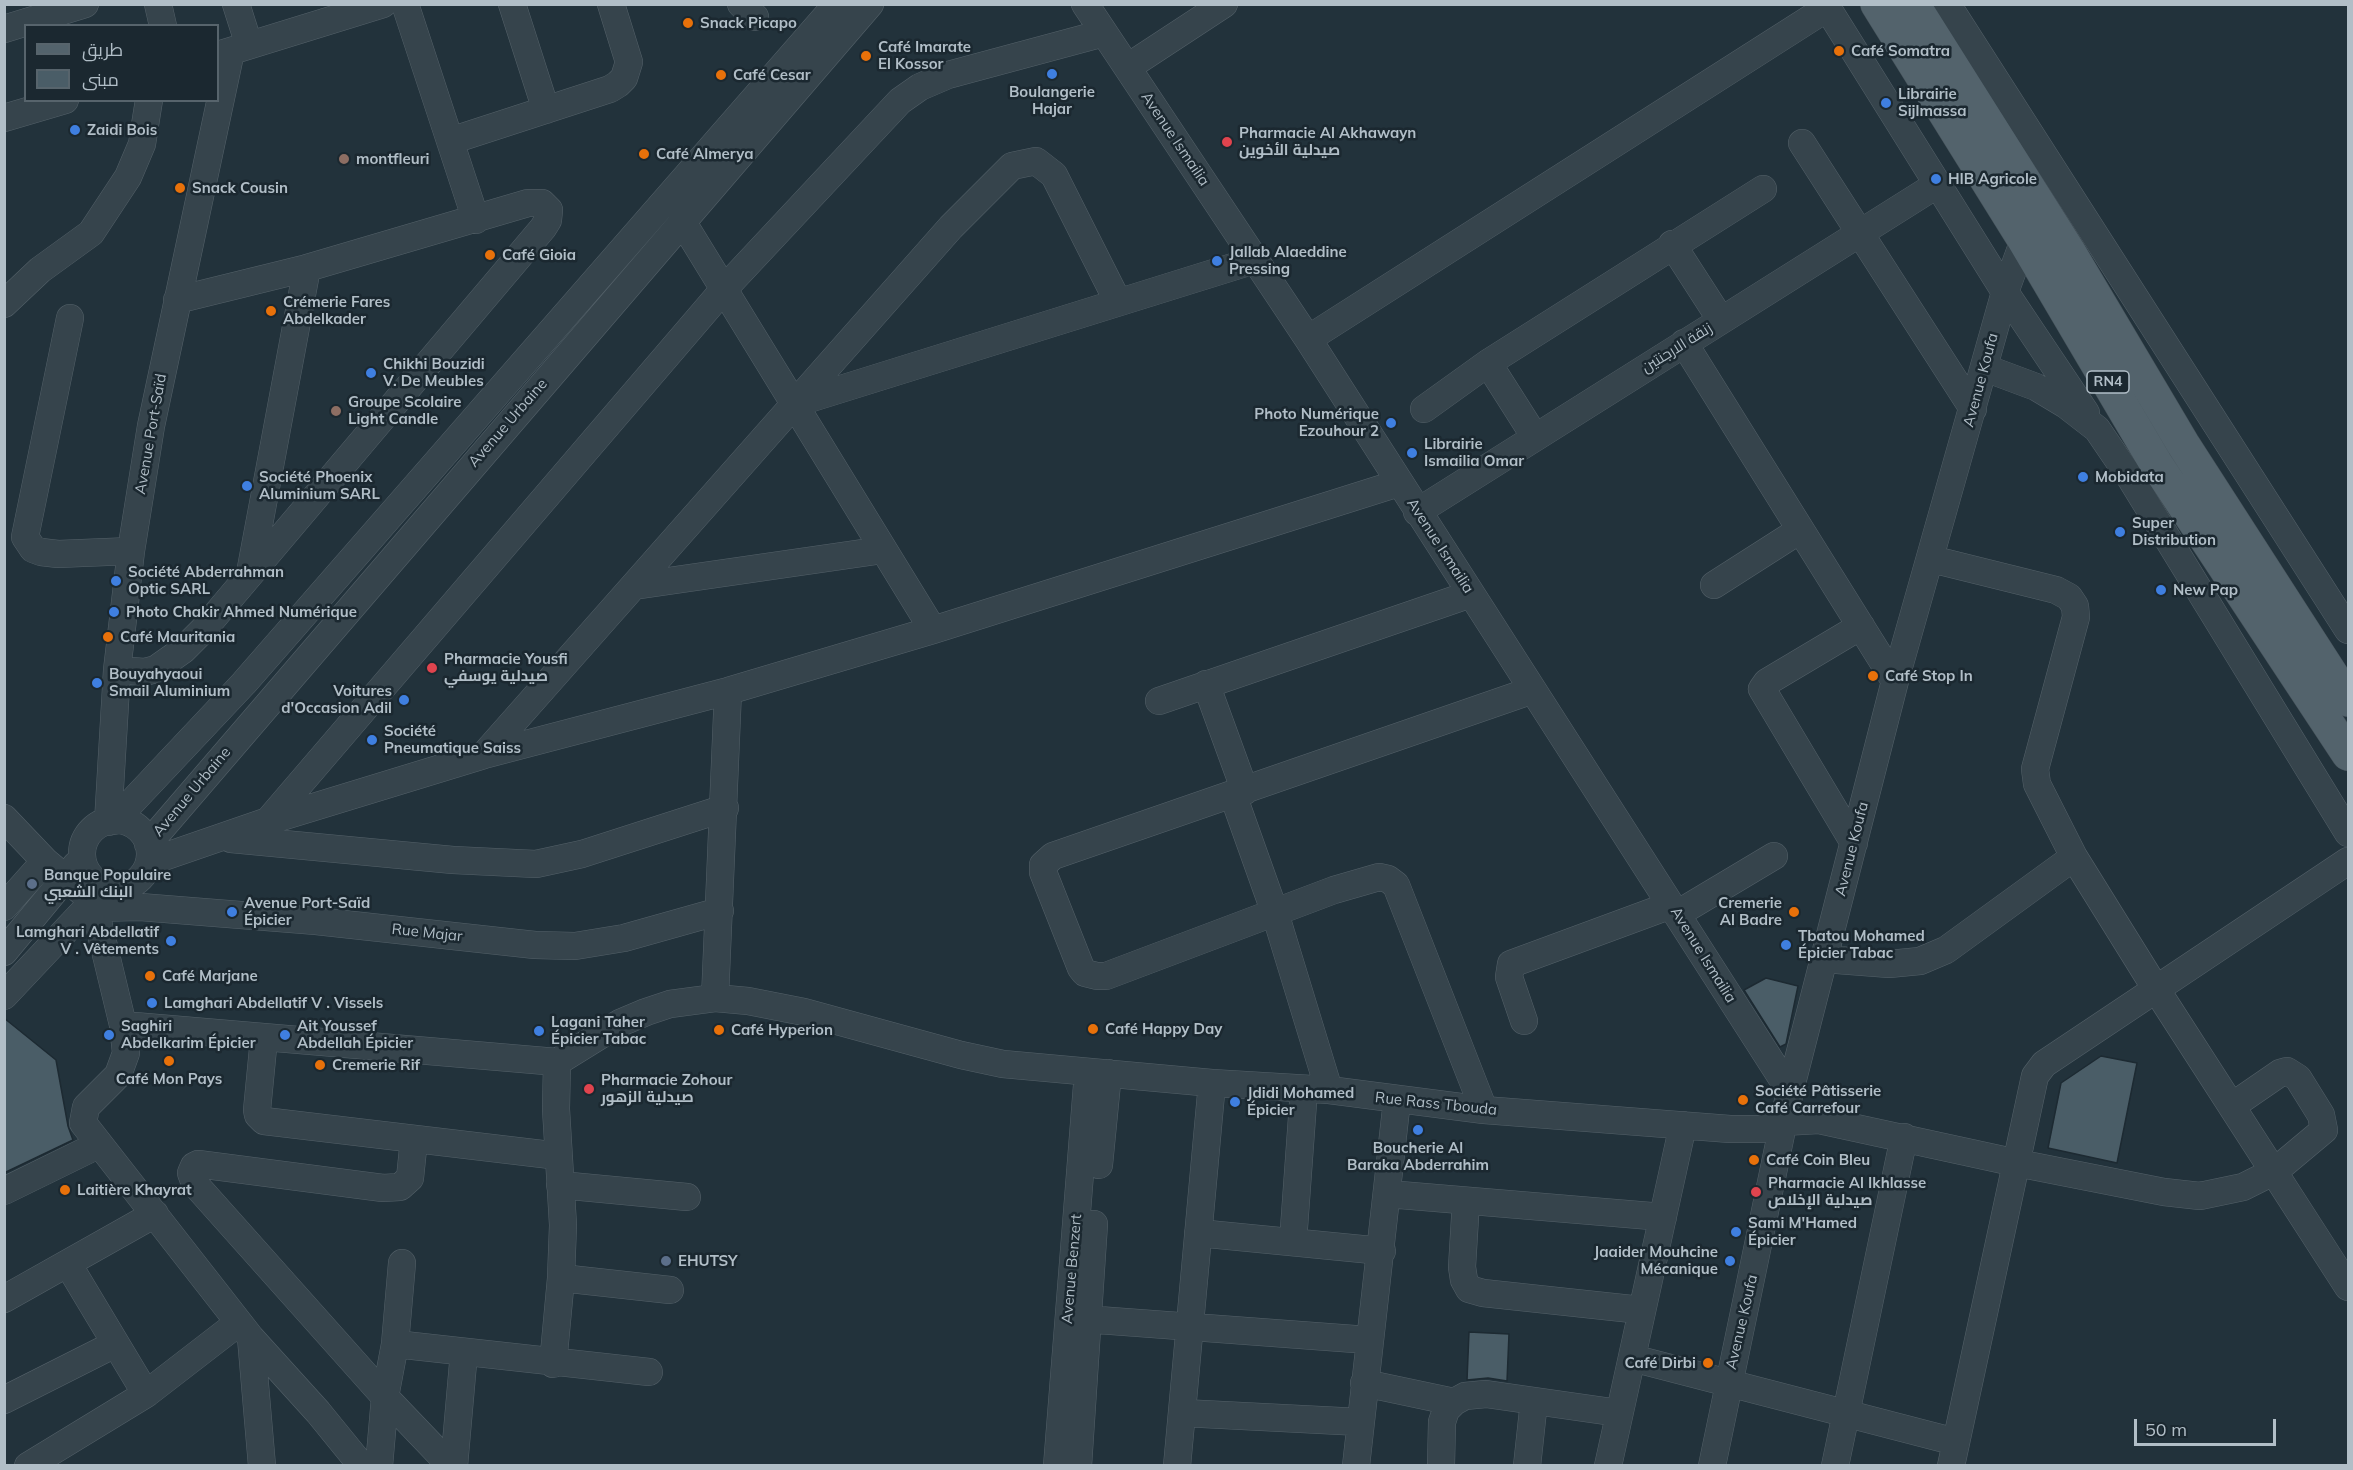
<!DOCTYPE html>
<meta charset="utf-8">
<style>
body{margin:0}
#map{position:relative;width:2353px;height:1470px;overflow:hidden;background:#22323b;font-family:Mulish,Cairo,sans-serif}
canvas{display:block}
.frame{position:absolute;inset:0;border:6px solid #b1bec7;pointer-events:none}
.legend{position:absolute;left:24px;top:24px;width:195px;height:78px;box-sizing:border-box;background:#1b2830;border:2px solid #57646c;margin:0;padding:8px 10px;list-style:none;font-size:18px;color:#b1bec7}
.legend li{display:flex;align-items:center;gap:12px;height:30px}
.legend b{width:30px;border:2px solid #57646c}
.scale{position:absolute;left:2134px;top:1419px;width:142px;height:27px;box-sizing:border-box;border:3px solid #b1bec7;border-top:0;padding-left:8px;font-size:18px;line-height:21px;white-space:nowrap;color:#b1bec7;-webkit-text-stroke:4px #1b2830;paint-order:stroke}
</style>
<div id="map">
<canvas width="2353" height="1470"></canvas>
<div class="frame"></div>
<ul class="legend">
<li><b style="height:8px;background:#53636c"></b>طريق</li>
<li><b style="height:16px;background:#4a5d67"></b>مبنى</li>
</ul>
<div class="scale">50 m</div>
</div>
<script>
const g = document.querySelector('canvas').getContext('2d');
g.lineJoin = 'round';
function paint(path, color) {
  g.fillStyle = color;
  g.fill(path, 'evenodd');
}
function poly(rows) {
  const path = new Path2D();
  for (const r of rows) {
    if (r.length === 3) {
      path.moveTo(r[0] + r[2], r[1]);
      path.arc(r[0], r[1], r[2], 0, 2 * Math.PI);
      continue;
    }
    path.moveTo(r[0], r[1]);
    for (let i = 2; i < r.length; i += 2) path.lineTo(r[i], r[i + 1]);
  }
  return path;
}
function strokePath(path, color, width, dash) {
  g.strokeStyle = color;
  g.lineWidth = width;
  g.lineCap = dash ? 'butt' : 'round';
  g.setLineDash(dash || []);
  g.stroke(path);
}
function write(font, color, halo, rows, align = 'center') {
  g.font = font + ' Mulish,Cairo,sans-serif';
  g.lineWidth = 5;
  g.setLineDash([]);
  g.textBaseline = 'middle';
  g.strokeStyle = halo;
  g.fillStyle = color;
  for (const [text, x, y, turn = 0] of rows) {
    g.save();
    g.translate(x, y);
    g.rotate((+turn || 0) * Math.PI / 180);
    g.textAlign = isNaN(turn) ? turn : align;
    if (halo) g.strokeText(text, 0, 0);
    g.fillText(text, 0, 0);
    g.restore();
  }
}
const building = poly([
 [1766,978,1798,986,1786,1044,1780,1047,1744,990,1766,978],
 [4,1018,56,1060,68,1126,73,1140,4,1173,4,1018],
 [2101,1056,2137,1063,2117,1163,2048,1148,2061,1083,2101,1056],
 [1469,1332,1509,1334,1507,1381,1488,1378,1467,1380,1469,1332]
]);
paint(building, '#4a5d67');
strokePath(building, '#1d2a32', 1.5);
const minor = poly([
 [158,4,163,26],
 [236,4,249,45],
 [405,4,476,220],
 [512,4,546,110],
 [741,4,755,17],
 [1085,4,1308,339,1790,1091],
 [1825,4,2005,292,2086,413],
 [1947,4,2348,630],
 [4,29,85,4],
 [218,55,383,4],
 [1128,67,1224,4],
 [4,118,65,100],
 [450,141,610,89,618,84,624,78,629,62,611,4],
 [1802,143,1973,409],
 [682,221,933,630],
 [1672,244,1721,320],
 [4,304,40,270,91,233,128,177,142,144,149,100],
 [70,318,25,537,33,549,41,552,58,554,131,551],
 [1308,339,1827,8],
 [1684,343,1895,681],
 [1488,363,1535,437],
 [1985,368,2036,387,2066,405,2097,429,2131,479,2348,833],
 [796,403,1255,260],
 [1424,409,1488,363,1763,189],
 [1417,512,1938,184],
 [1931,559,2056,590,2069,597,2075,606,2076,617,2035,769,2037,784,2074,857,2156,989,2348,1287],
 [250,573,307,268],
 [1714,585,1800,530],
 [634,586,883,550],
 [117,670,145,672,156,669,183,650,203,630,543,228,548,220,549,210,542,203,528,203,307,268,177,300],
 [1206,684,1245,791],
 [1159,701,1471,594],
 [484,755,951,227,1012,166,1036,161,1054,175,1118,302],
 [1233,795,1275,913,1329,1090],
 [4,818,45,861,93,901,123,1025,126,1053,118,1075,86,1107,83,1123,251,1338,262,1466],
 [116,854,34],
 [114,821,244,683,837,4],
 [268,821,484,755,728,691,933,630,1399,483],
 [108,822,117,670,131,551,151,426,231,51],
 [231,839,453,860,536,864,582,854,725,808],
 [1854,843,1762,689,1767,682,1861,626],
 [148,844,870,4],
 [149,862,268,821,724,289,900,101,920,87,948,75,1104,33],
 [4,907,45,861],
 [95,908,140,907,316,921,535,945,575,946,624,938,720,911],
 [1677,914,1774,856],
 [4,952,76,865],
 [1824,959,1889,964,1920,961,1946,950,2074,857],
 [4,996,102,892],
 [715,998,728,691],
 [1524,1021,1509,977,1511,964,1671,905],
 [123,1025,557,1062,620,1023,646,1012,670,1004,715,998,748,1001,804,1012,961,1055,1003,1064,1212,1083,1329,1090,1484,1110,1730,1129,1762,1129,1784,1122,1819,1120,2017,1163,2164,1192,2200,1196,2243,1187,2275,1171,2324,1130,2321,1115,2298,1078,2287,1071,2280,1073,2232,1106],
 [264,1038,257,1110,258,1115,264,1121,559,1156],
 [1484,1110,1396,885,1388,879,1379,877,1334,890,1106,976,1097,976,1085,973,1081,968,1043,872,1043,865,1053,856,1533,690],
 [414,1139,410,1178,400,1187,383,1188,198,1164,194,1166,191,1173,195,1184,385,1397,451,1466],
 [1099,1165,1108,1073],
 [560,1185,687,1197],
 [4,1191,98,1145],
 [1388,1194,1663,1217],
 [1466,1201,1462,1267,1464,1280,1469,1289,1483,1293,1641,1310],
 [1198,1233,1382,1251],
 [1293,1242,1304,1089],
 [68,1264,146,1394],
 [561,1278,670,1290],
 [4,1299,155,1214],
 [1071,1318,1368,1340],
 [251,1338,318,1412,362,1466],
 [395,1344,649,1372],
 [1632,1358,1956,1442],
 [553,1364,561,1278,563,1225,556,1109,557,1062],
 [1364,1383,1454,1402],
 [4,1400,115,1344],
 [1183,1413,1360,1422],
 [28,1466,146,1394,238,1323],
 [379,1466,385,1397,395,1344,402,1263],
 [454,1466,464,1352],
 [1057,1466,1088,1072],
 [1078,1466,1094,1224],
 [1177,1466,1212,1083],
 [1356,1466,1397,1100],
 [1441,1466,1442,1422,1446,1410,1454,1402,1465,1396,1486,1394,1619,1413],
 [1527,1466,1534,1401],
 [1608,1466,1683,1125],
 [1712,1466,1790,1091,1895,681,2005,292,2024,240],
 [1835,1466,1904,1137],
 [1951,1466,2035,1076,2044,1064,2348,861]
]);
const major = poly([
 [1877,4,2024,240,2155,462,2348,754],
 [1913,4,2068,250,2183,444,2348,700]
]);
strokePath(minor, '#546169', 28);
strokePath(major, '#424f57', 34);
strokePath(minor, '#36444c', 27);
strokePath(major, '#53636c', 33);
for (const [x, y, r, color] of [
 [688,23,6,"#e8710a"],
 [1839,51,6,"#e8710a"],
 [866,56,6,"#e8710a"],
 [1052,74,6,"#3f7fe0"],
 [721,75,6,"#e8710a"],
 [1886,103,6,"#3f7fe0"],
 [75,130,6,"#3f7fe0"],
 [1227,142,6,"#e0444e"],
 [644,154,6,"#e8710a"],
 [344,159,6,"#8d6e63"],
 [1936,179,6,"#3f7fe0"],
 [180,188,6,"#e8710a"],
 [490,255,6,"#e8710a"],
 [1217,261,6,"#3f7fe0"],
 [271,311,6,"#e8710a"],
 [371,373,6,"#3f7fe0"],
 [336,411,6,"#8d6e63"],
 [1391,423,6,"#3f7fe0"],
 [1412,453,6,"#3f7fe0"],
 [2083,477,6,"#3f7fe0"],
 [247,486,6,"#3f7fe0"],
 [2120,532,6,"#3f7fe0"],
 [116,581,6,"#3f7fe0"],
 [2161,590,6,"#3f7fe0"],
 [114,612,6,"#3f7fe0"],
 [108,637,6,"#e8710a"],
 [432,668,6,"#e0444e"],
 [1873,676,6,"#e8710a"],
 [97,683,6,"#3f7fe0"],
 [404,700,6,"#3f7fe0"],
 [372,740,6,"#3f7fe0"],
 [32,884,6,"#5c6f8a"],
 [232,912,6,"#3f7fe0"],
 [1794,912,6,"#e8710a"],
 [171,941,6,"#3f7fe0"],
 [1786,945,6,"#3f7fe0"],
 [150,976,6,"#e8710a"],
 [152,1003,6,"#3f7fe0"],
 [1093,1029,6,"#e8710a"],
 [719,1030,6,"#e8710a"],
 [539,1031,6,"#3f7fe0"],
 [109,1035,6,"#3f7fe0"],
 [285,1035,6,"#3f7fe0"],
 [169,1061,6,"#e8710a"],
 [320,1065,6,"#e8710a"],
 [589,1089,6,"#e0444e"],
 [1743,1100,6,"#e8710a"],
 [1235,1102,6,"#3f7fe0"],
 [1418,1130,6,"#3f7fe0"],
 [1754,1160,6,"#e8710a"],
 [65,1190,6,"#e8710a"],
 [1756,1192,6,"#e0444e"],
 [1736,1232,6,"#3f7fe0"],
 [666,1261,6,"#5c6f8a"],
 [1730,1261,6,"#3f7fe0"],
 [1708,1363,6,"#e8710a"]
]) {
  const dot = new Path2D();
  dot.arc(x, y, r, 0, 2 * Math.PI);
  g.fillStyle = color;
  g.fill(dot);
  strokePath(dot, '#1b2830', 2);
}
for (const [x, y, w] of [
 [2108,382,42]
]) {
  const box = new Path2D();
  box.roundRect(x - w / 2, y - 11, w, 22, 4.5);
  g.fillStyle = '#1b2830';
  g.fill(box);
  strokePath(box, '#b1bec7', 1.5);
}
write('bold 14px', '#b1bec7', null, [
 ["RN4",2108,382]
]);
write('bold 15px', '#b1bec7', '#1b2830', [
 ["Snack Picapo",700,23],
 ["Café Imarate",878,47],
 ["El Kossor",878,64],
 ["Café Somatra",1851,51],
 ["Café Cesar",733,75],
 ["Boulangerie",1052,92,"center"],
 ["Hajar",1052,109,"center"],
 ["Librairie",1898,94],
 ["Sijlmassa",1898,111],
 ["Zaidi Bois",87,130],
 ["Pharmacie Al Akhawayn",1239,133],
 ["صيدلية الأخوين",1239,150],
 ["Café Almerya",656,154],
 ["montfleuri",356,159],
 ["HIB Agricole",1948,179],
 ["Snack Cousin",192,188],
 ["Jallab Alaeddine",1229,252],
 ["Pressing",1229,269],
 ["Café Gioia",502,255],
 ["Crémerie Fares",283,302],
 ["Abdelkader",283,319],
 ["Chikhi Bouzidi",383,364],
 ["V. De Meubles",383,381],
 ["Groupe Scolaire",348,402],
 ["Light Candle",348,419],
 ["Photo Numérique",1379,414,"right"],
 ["Ezouhour 2",1379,431,"right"],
 ["Librairie",1424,444],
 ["Ismailia Omar",1424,461],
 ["Société Phoenix",259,477],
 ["Aluminium SARL",259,494],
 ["Mobidata",2095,477],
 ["Super",2132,523],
 ["Distribution",2132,540],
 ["Société Abderrahman",128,572],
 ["Optic SARL",128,589],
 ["New Pap",2173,590],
 ["Photo Chakir Ahmed Numérique",126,612],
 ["Café Mauritania",120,637],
 ["Pharmacie Yousfi",444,659],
 ["صيدلية يوسفي",444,676],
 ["Bouyahyaoui",109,674],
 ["Smail Aluminium",109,691],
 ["Café Stop In",1885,676],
 ["Voitures",392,691,"right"],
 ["d'Occasion Adil",392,708,"right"],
 ["Société",384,731],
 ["Pneumatique Saiss",384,748],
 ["Banque Populaire",44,875],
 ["البنك الشعبي",44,892],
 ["Avenue Port-Saïd",244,903],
 ["Épicier",244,920],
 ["Cremerie",1782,903,"right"],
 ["Al Badre",1782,920,"right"],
 ["Lamghari Abdellatif",159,932,"right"],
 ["V . Vêtements",159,949,"right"],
 ["Tbatou Mohamed",1798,936],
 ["Épicier Tabac",1798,953],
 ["Café Marjane",162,976],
 ["Lamghari Abdellatif V . Vissels",164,1003],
 ["Lagani Taher",551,1022],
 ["Épicier Tabac",551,1039],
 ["Saghiri",121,1026],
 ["Abdelkarim Épicier",121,1043],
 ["Ait Youssef",297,1026],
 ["Abdellah Épicier",297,1043],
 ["Café Happy Day",1105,1029],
 ["Café Hyperion",731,1030],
 ["Cremerie Rif",332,1065],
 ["Café Mon Pays",169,1079,"center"],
 ["Pharmacie Zohour",601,1080],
 ["صيدلية الزهور",601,1097],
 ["Société Pâtisserie",1755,1091],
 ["Café Carrefour",1755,1108],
 ["Jdidi Mohamed",1247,1093],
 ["Épicier",1247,1110],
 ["Boucherie Al",1418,1148,"center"],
 ["Baraka Abderrahim",1418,1165,"center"],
 ["Café Coin Bleu",1766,1160],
 ["Pharmacie Al Ikhlasse",1768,1183],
 ["صيدلية الإخلاص",1768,1200],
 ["Laitière Khayrat",77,1190],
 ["Sami M'Hamed",1748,1223],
 ["Épicier",1748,1240],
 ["Jaaider Mouhcine",1718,1252,"right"],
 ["Mécanique",1718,1269,"right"],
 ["EHUTSY",678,1261],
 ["Café Dirbi",1696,1363,"right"]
], 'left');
write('15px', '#b1bec7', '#1b2830', [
 ["Avenue Ismailia",1175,139,56],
 ["زنقة الارجنتين",1677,348,-32],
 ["Avenue Koufa",1981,380,-75],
 ["Avenue Urbaine",508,423,-49],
 ["Avenue Port-Saïd",151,434,-80],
 ["Avenue Ismailia",1440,546,57],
 ["Avenue Urbaine",192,792,-50],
 ["Avenue Koufa",1852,849,-76],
 ["Rue Majar",427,933,6],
 ["Avenue Ismailia",1703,955,58],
 ["Rue Rass Tbouda",1436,1104,6],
 ["Avenue Benzert",1072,1269,-85],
 ["Avenue Koufa",1742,1322,-77]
]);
</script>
